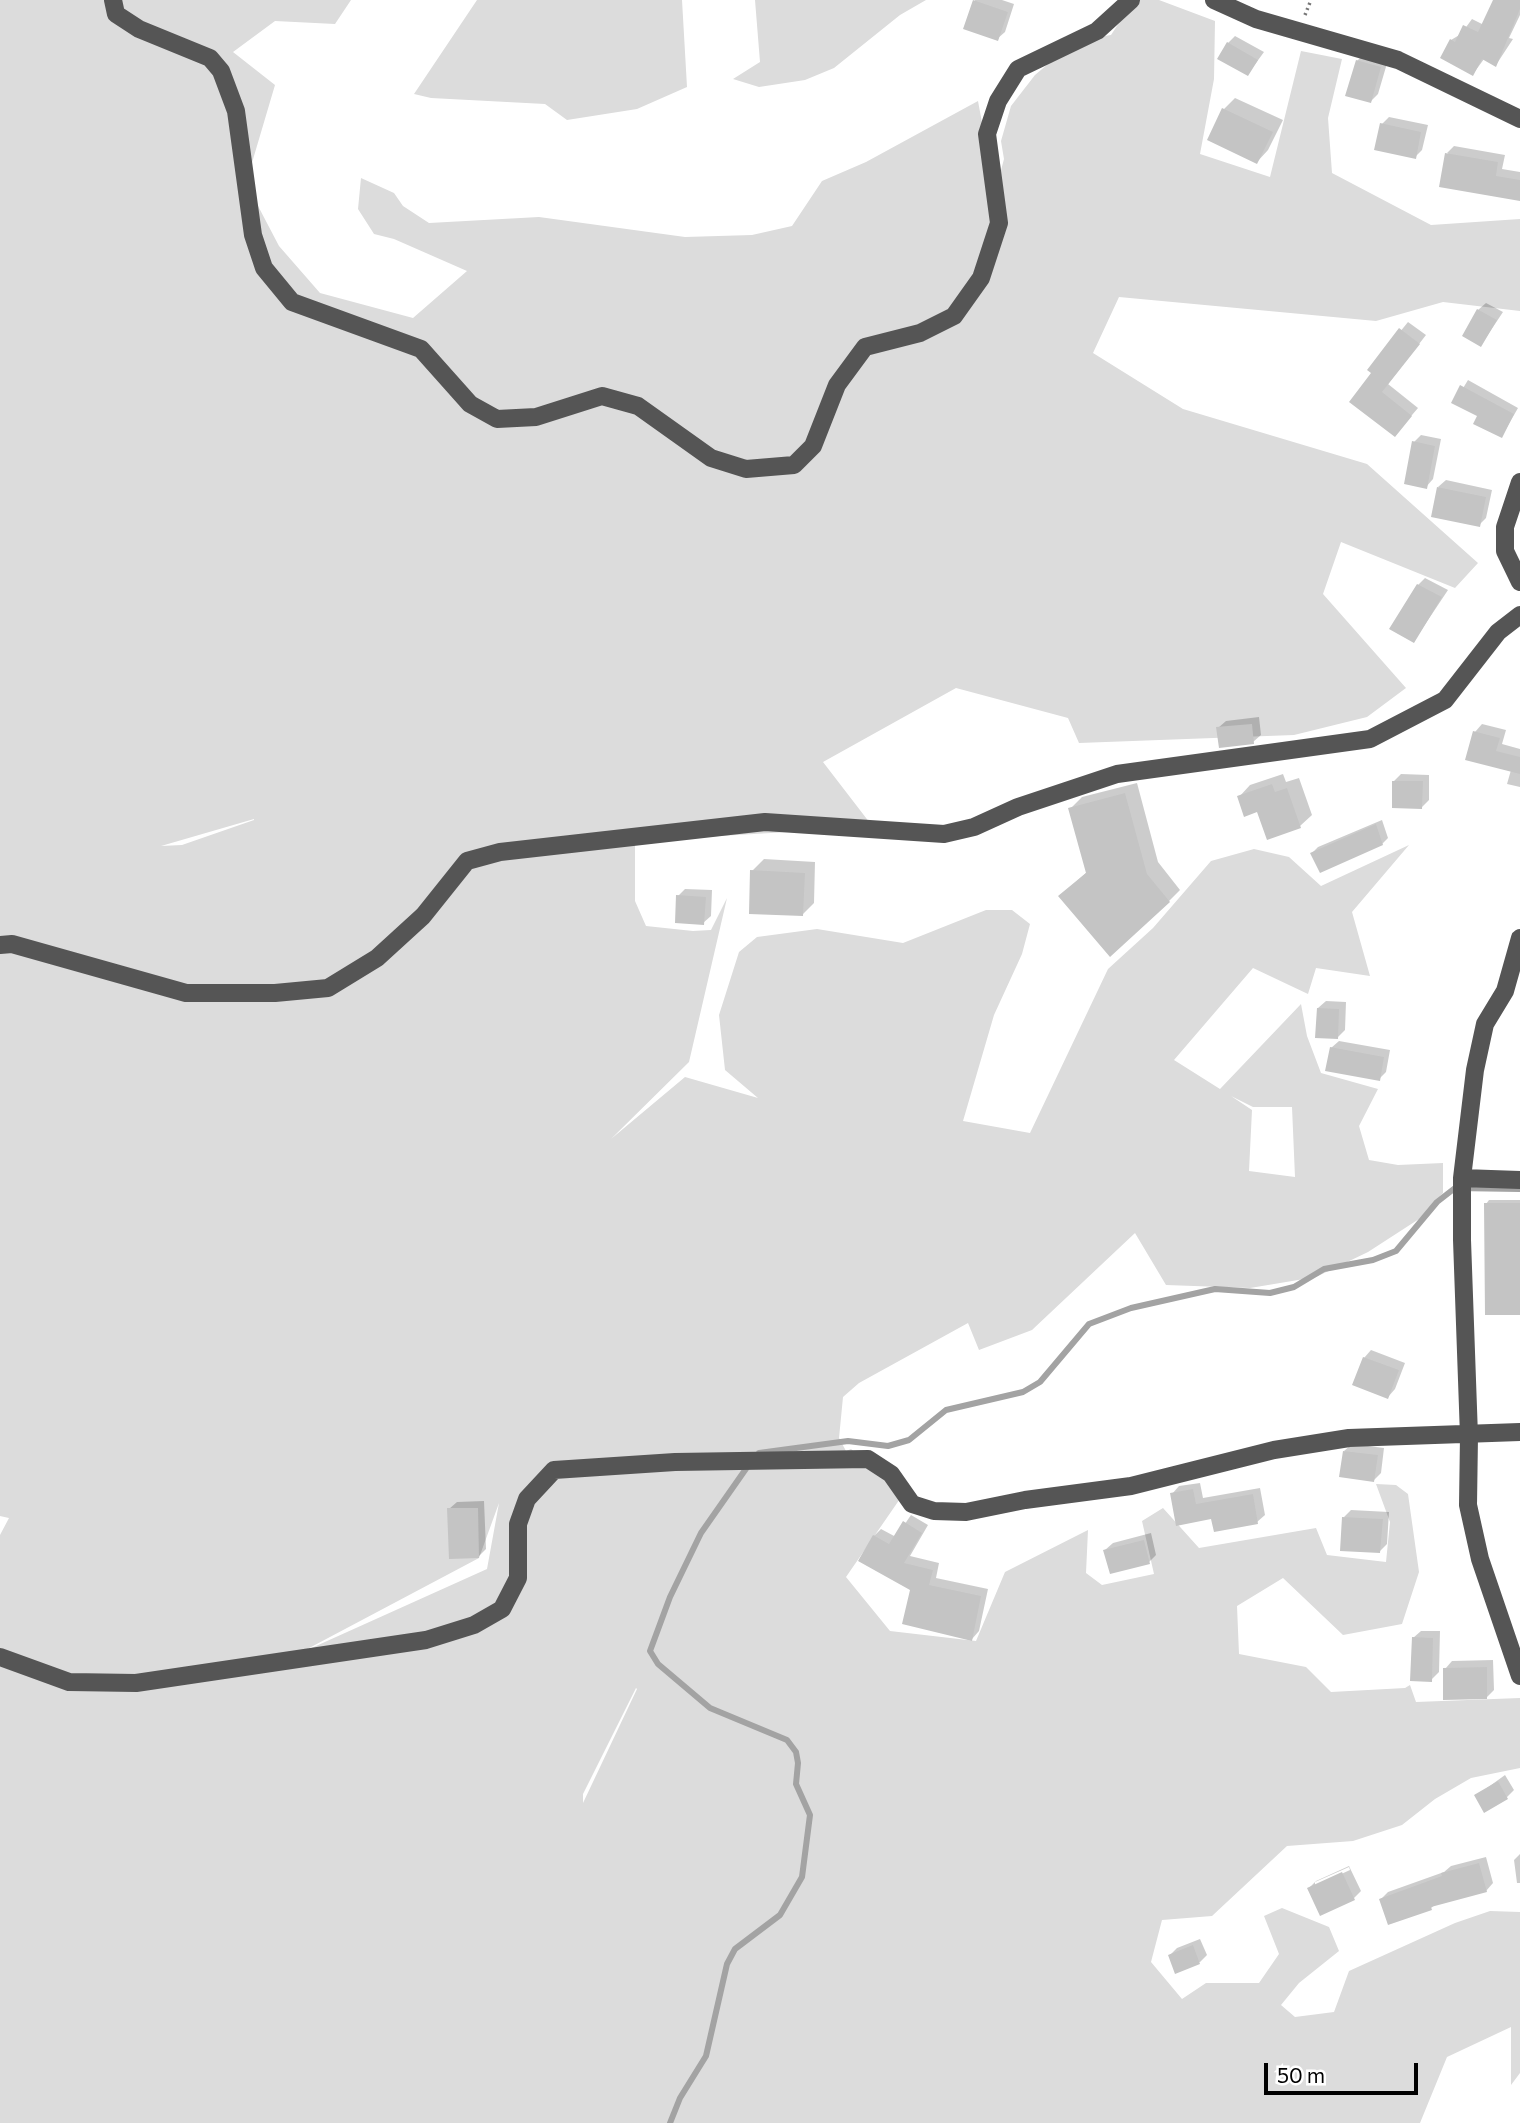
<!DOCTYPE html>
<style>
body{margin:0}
#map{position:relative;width:1520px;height:2123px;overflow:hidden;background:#fff;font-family:Commissioner,sans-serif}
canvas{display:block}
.scale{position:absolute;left:1264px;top:2063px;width:154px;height:32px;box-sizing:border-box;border:4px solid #000;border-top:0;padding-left:9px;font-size:21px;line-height:24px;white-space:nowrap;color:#000;-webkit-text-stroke:5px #fff;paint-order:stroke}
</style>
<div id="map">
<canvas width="1520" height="2123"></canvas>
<div class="scale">50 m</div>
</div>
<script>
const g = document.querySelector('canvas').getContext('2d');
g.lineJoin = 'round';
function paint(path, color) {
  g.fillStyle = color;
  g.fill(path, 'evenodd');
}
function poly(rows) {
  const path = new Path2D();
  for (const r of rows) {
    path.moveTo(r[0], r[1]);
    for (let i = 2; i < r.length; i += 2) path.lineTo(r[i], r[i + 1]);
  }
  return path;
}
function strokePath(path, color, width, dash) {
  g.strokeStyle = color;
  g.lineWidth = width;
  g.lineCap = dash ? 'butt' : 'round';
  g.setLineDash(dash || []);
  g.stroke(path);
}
paint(poly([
 [0,0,351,0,335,24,275,21,233,52,275,85,246,183,279,246,320,293,413,318,467,271,394,239,374,234,358,209,361,178,394,193,403,206,429,223,539,217,685,237,752,235,792,226,822,181,866,162,978,101,995,193,1004,159,1001,141,1011,106,1035,75,1075,41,1111,35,1134,0,1159,0,1215,21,1214,79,1200,154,1270,177,1301,51,1342,59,1328,118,1332,173,1431,225,1520,219,1520,311,1443,302,1376,321,1119,297,1093,353,1183,409,1367,464,1478,563,1455,588,1341,542,1323,594,1406,688,1367,717,1294,735,1079,743,1068,718,956,688,823,762,873,827,635,841,635,901,646,926,693,931,711,930,727,898,689,1062,611,1139,685,1077,758,1098,725,1070,719,1015,739,952,757,937,817,929,903,943,986,910,1012,910,1030,924,1022,954,994,1015,963,1121,1030,1133,1108,969,1153,928,1211,861,1254,849,1289,857,1321,886,1409,845,1352,912,1370,976,1316,968,1308,994,1253,968,1174,1060,1220,1089,1301,1004,1307,1036,1321,1073,1378,1089,1359,1126,1369,1160,1398,1165,1443,1163,1443,1193,1419,1219,1368,1252,1316,1277,1250,1288,1166,1285,1135,1233,1032,1330,979,1350,968,1323,859,1383,843,1397,839,1438,846,1451,851,1449,904,1493,846,1577,890,1631,976,1641,1005,1572,1088,1530,1086,1573,1102,1585,1154,1574,1142,1521,1163,1508,1199,1548,1316,1528,1327,1555,1386,1562,1390,1522,1376,1484,1396,1485,1408,1494,1419,1572,1402,1624,1343,1635,1283,1578,1237,1606,1239,1654,1306,1667,1331,1692,1405,1688,1410,1685,1416,1702,1520,1698,1520,1768,1471,1778,1435,1799,1402,1825,1353,1841,1287,1846,1212,1916,1162,1920,1151,1962,1182,1999,1206,1983,1259,1983,1279,1954,1264,1916,1282,1908,1329,1927,1339,1951,1299,1983,1281,2005,1295,2017,1334,2012,1349,1971,1455,1923,1490,1911,1520,1912,1520,2073,1511,2085,1511,2027,1447,2057,1420,2123,0,2123,0,1535,9,1518,0,1516],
 [254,820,182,845,161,846,254,819],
 [1231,1096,1253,1107,1292,1107,1295,1177,1249,1171,1252,1110],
 [499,1503,487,1569,296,1655,479,1558],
 [636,1688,637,1689,583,1803,583,1794],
 [477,0,682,0,687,87,637,109,567,120,545,104,431,98,414,94],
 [755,0,926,0,900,15,834,68,805,80,759,87,733,79,760,62]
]), '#dcdcdc');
paint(poly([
 [975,0,1002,0,1014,4,1005,32,997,39,965,28],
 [1495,0,1520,0,1520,15,1509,38,1513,39,1496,65,1484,59,1473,74,1451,40,1461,34,1472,19,1484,25],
 [1235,36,1264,52,1248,74,1228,43],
 [1365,53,1388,60,1378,94,1371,101,1357,61],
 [1235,98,1283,120,1268,150,1257,162,1224,109],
 [1389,117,1428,125,1422,150,1415,157,1382,124],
 [1454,146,1505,155,1502,169,1520,172,1520,200,1447,153],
 [1486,303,1503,312,1481,345,1478,310],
 [1408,322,1426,335,1388,384,1418,408,1395,435,1374,373,1369,370],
 [1468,380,1518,408,1502,436,1479,415,1454,403],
 [1421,435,1441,439,1433,479,1426,487,1414,442],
 [1446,480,1492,490,1486,518,1479,525,1438,487],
 [1425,578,1448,590,1414,641,1418,585],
 [1259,717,1261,735,1253,742,1218,728,1226,721],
 [1482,724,1506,730,1502,744,1520,749,1520,787,1507,784,1511,770,1475,732],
 [1283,774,1286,782,1299,778,1312,815,1300,826,1258,810,1239,797,1250,785],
 [1401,774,1429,775,1429,800,1422,807,1394,781],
 [1137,783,1158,862,1180,890,1169,901,1060,896,1087,872,1070,809,1082,797],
 [1382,820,1388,838,1382,844,1312,853,1318,847],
 [764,859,815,862,814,903,802,915,752,871],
 [685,889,712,890,711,916,703,923,678,896],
 [1326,1001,1346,1002,1345,1030,1337,1038,1318,1008],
 [1339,1041,1390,1050,1386,1072,1379,1079,1331,1048],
 [1489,1200,1520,1200,1520,1313,1486,1204],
 [1371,1350,1405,1363,1395,1389,1388,1397,1364,1358],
 [1352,1444,1384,1448,1381,1473,1374,1480,1344,1451],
 [1200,1483,1203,1498,1260,1488,1265,1515,1257,1522,1213,1517,1172,1494,1179,1486],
 [484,1501,486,1549,478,1557,449,1509,457,1502],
 [1351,1510,1389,1512,1387,1544,1380,1551,1344,1517],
 [911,1515,928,1525,910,1556,939,1563,936,1578,988,1589,979,1631,972,1639,912,1589,874,1536,881,1529,896,1537],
 [1151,1533,1156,1555,1149,1562,1105,1550,1113,1543],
 [1421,1631,1440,1631,1439,1672,1431,1680,1413,1638],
 [1493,1660,1494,1690,1487,1697,1445,1669,1452,1661],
 [1505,1775,1514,1790,1507,1797,1476,1796],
 [1520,1854,1520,1883,1517,1883,1514,1860],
 [1486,1857,1493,1883,1486,1891,1436,1904,1431,1908,1381,1899,1388,1892,1444,1872,1451,1866],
 [1349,1866,1361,1891,1354,1898,1309,1888,1316,1881],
 [1349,1867,1350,1870,1315,1886,1315,1882],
 [1200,1939,1207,1955,1200,1962,1176,1972,1170,1955,1177,1948]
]), '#0003');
strokePath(poly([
 [759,1453,848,1441,888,1446,909,1440,946,1410,1023,1392,1040,1382,1089,1324,1131,1308,1215,1289,1270,1293,1294,1287,1324,1269,1373,1260,1396,1251,1437,1202,1455,1188,1520,1189],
 [670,2123,680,2098,706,2056,727,1964,735,1949,780,1915,802,1877,810,1815,796,1784,798,1763,796,1752,787,1740,710,1708,658,1664,650,1651,670,1597,701,1533,750,1463]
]), '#a3a3a3', 6);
paint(poly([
 [973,0,1008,12,998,41,963,29],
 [1493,0,1520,0,1520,9,1496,67,1482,59,1473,76,1440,58,1450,39,1455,42,1463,25,1478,32],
 [1227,42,1258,60,1248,76,1217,59],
 [1356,60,1381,67,1371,103,1345,96],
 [1222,108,1273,132,1257,164,1207,140],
 [1380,123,1421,132,1416,159,1374,150],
 [1445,153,1498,162,1496,176,1520,180,1520,201,1439,187],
 [1477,309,1497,320,1481,347,1462,336],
 [1399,328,1420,344,1382,392,1412,416,1395,437,1349,402,1371,373,1367,370],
 [1460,385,1514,414,1502,438,1473,424,1477,416,1451,403],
 [1412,441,1435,446,1427,489,1404,484],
 [1437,487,1486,497,1480,527,1431,517],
 [1417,584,1442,597,1414,643,1389,629],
 [1252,724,1254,744,1219,748,1216,727],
 [1473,731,1500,738,1496,751,1520,757,1520,774,1465,760],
 [1392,781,1423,781,1422,809,1392,808],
 [1272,784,1275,792,1287,788,1301,828,1267,840,1257,812,1244,817,1237,796],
 [1125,793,1147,874,1170,902,1110,957,1058,896,1086,873,1068,808],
 [1376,824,1383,845,1320,873,1310,853],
 [750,870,805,873,803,916,749,914],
 [676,895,706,897,704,925,675,923],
 [1317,1008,1339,1009,1338,1039,1315,1038],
 [1330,1047,1384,1057,1380,1081,1325,1071],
 [1484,1203,1520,1203,1520,1315,1485,1315],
 [1363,1357,1399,1370,1388,1399,1352,1385],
 [1343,1451,1378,1455,1374,1482,1339,1477],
 [1193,1489,1196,1504,1253,1494,1258,1524,1214,1532,1211,1519,1176,1526,1170,1493],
 [447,1508,478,1508,479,1558,449,1559],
 [1342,1517,1383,1519,1380,1553,1340,1551],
 [903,1521,922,1533,904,1563,933,1570,929,1585,981,1596,972,1641,902,1624,910,1590,858,1561,873,1535,889,1544],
 [1144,1540,1150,1564,1110,1574,1103,1550],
 [1412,1637,1433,1638,1432,1682,1410,1681],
 [1487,1667,1487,1699,1443,1700,1443,1668],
 [1498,1781,1508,1799,1484,1813,1474,1795],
 [1479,1863,1487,1892,1431,1907,1432,1910,1388,1925,1379,1899,1442,1876,1441,1873],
 [1342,1872,1355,1900,1320,1916,1307,1888],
 [1193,1945,1200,1964,1175,1974,1168,1955]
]), '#c4c4c4');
strokePath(poly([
 [1305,15,1311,0]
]), '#777', 3.5, [2, 3.5]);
strokePath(poly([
 [113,0,116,14,139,29,210,58,221,71,236,111,253,235,264,268,292,302,421,349,470,404,497,419,536,417,602,396,638,406,711,458,746,469,794,465,813,446,837,385,865,347,920,333,954,316,981,278,999,223,987,134,998,101,1018,69,1097,31,1131,0],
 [1214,0,1256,19,1398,60,1520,119],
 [1520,482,1505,527,1505,551,1520,582],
 [1520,938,1505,991,1485,1024,1475,1070,1462,1178,1462,1240,1469,1436,1468,1505,1480,1559,1520,1676],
 [0,945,12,944,186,993,275,993,328,988,377,958,423,916,467,861,500,852,765,822,944,834,974,827,1018,807,1117,774,1370,739,1445,700,1498,632,1520,615],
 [1462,1178,1520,1180],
 [0,1657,69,1682,136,1683,426,1640,474,1625,502,1609,518,1578,518,1524,527,1499,554,1470,675,1462,868,1459,891,1474,912,1504,934,1511,966,1512,1025,1500,1131,1486,1274,1450,1349,1438,1520,1432]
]), '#555', 18);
</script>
